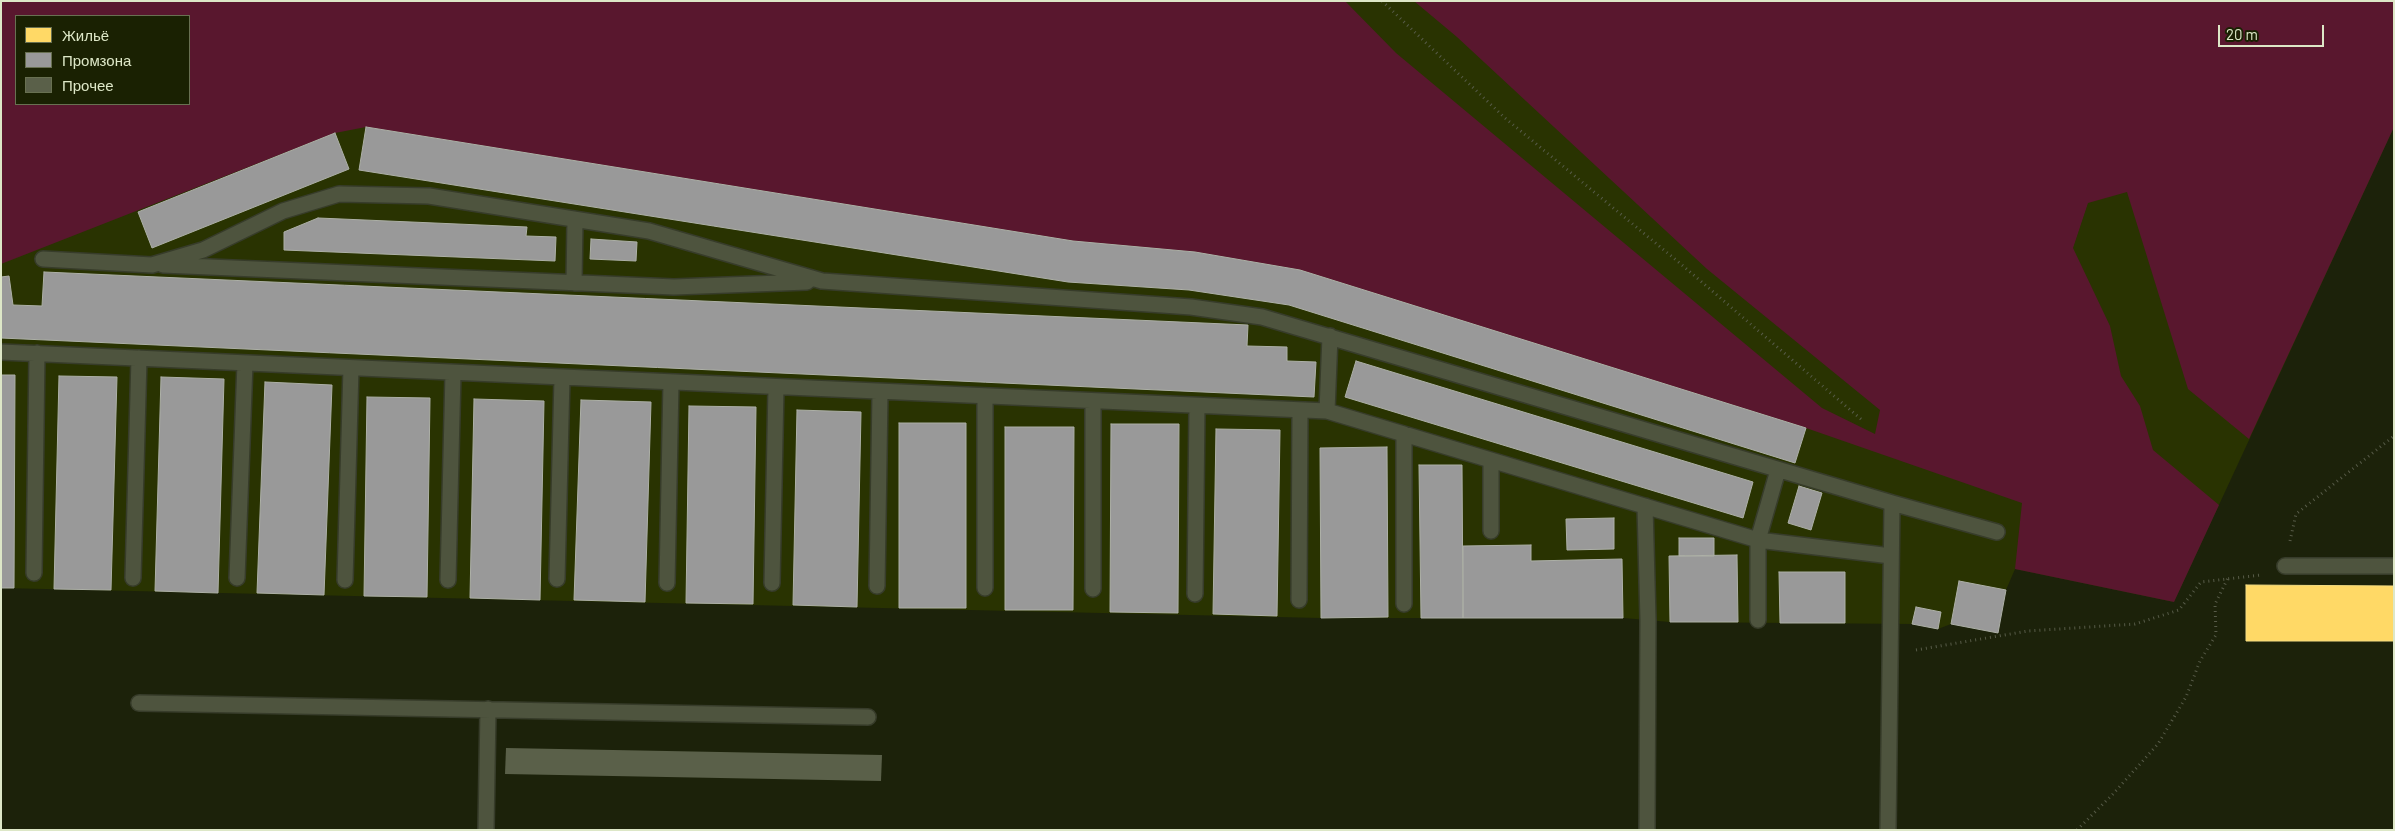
<!DOCTYPE html>
<meta charset="utf-8">
<style>
body{margin:0}
#map{position:relative;width:2395px;height:831px;overflow:hidden;background:#1c220a;font-family:Barlow,sans-serif}
canvas{display:block}
.frame{position:absolute;inset:0;border:2px solid #dde7c7;pointer-events:none}
.legend{position:absolute;left:15px;top:15px;width:175px;height:90px;box-sizing:border-box;background:#1a2102;border:1px solid #687051;margin:0;padding:6px 9px;list-style:none;font-size:15px;color:#dde7c7}
.legend li{display:flex;align-items:center;gap:10px;height:25px}
.legend b{width:25px;border:1px solid #687051}
.scale{position:absolute;left:2218px;top:25px;width:106px;height:22px;box-sizing:border-box;border:2px solid #dde7c7;border-top:0;padding-left:6px;font-size:15px;line-height:18px;white-space:nowrap;color:#dde7c7;-webkit-text-stroke:4px #1a2102;paint-order:stroke}
</style>
<div id="map">
<canvas width="2395" height="831"></canvas>
<div class="frame"></div>
<ul class="legend">
<li><b style="height:14px;background:#ffd966"></b>Жильё</li>
<li><b style="height:14px;background:#999"></b>Промзона</li>
<li><b style="height:14px;background:#5a6049"></b>Прочее</li>
</ul>
<div class="scale">20 m</div>
</div>
<script>
const g = document.querySelector('canvas').getContext('2d');
g.lineJoin = 'round';
function paint(path, color) {
  g.fillStyle = color;
  g.fill(path, 'evenodd');
}
function poly(rows) {
  const path = new Path2D();
  for (const r of rows) {
    path.moveTo(r[0], r[1]);
    for (let i = 2; i < r.length; i += 2) path.lineTo(r[i], r[i + 1]);
  }
  return path;
}
function strokePath(path, color, width, dash) {
  g.strokeStyle = color;
  g.lineWidth = width;
  g.lineCap = dash ? 'butt' : 'round';
  g.setLineDash(dash || []);
  g.stroke(path);
}
paint(poly([
 [1,1,2394,1,2394,127,2174,602,2015,569,2006,590,1998,633,1951,624,1938,629,1912,624,1670,622,1623,618,1321,618,1,588],
 [16,16,189,16,189,104,16,104]
]), '#293301');
paint(poly([
 [1,1,1345,1,1396,53,1822,408,1875,434,1880,410,1707,269,1457,37,1414,1,2394,1,2394,127,2249,439,2188,389,2127,192,2088,203,2073,248,2110,326,2121,376,2140,406,2153,450,2219,505,2174,602,2015,569,2022,503,1806,428,1300,270,1195,252,1073,241,366,127,335,133,1,264],
 [16,16,189,16,189,104,16,104]
]), '#59172e');
const homes = poly([
 [2246,585,2394,586,2394,641,2246,641,2246,585]
]);
paint(homes, '#ffd966');
strokePath(homes, '#f5dd83', 1);
const industry = poly([
 [366,127,1073,241,1195,252,1300,270,1806,428,1795,463,1289,305,1189,290,1068,282,359,170,366,127],
 [335,133,349,169,152,248,138,212,335,133],
 [318,218,527,227,526,236,556,237,555,261,284,250,284,232,318,218],
 [591,239,637,242,636,261,590,259,591,239],
 [44,272,1248,325,1247,346,1287,347,1287,361,1316,362,1314,397,1,338,1,277,9,276,13,305,42,306,44,272],
 [1356,361,1753,482,1743,518,1345,397,1356,361],
 [1,375,15,375,14,588,1,588,1,375],
 [59,376,117,377,111,590,54,589,59,376],
 [161,377,224,379,218,593,155,591,161,377],
 [265,382,332,385,324,595,257,593,265,382],
 [367,397,430,398,427,597,364,596,367,397],
 [474,399,544,401,540,600,470,598,474,399],
 [581,400,651,402,645,602,574,600,581,400],
 [689,406,756,407,753,604,686,603,689,406],
 [797,410,861,412,857,607,793,605,797,410],
 [899,423,966,423,966,608,899,608,899,423],
 [1111,424,1179,424,1178,613,1110,612,1111,424],
 [1005,427,1074,427,1073,610,1005,610,1005,427],
 [1216,429,1280,430,1277,616,1213,614,1216,429],
 [1387,447,1388,617,1321,618,1320,448,1387,447],
 [1419,465,1462,465,1463,618,1421,618,1419,465],
 [1799,486,1822,493,1811,530,1788,523,1799,486],
 [1614,518,1614,549,1567,550,1566,519,1614,518],
 [1679,538,1714,538,1714,556,1679,556,1679,538],
 [1531,545,1531,561,1622,559,1623,618,1463,618,1463,546,1531,545],
 [1737,555,1738,622,1670,622,1669,556,1737,555],
 [1779,572,1845,572,1845,623,1780,623,1779,572],
 [1959,581,2006,590,1998,633,1951,624,1959,581],
 [1916,607,1941,612,1938,629,1912,624,1916,607]
]);
paint(industry, '#999');
strokePath(industry, '#adb0a7', 1);
paint(poly([
 [506,748,882,755,881,781,505,774]
]), '#5a6049');
const lane = poly([
 [43,259,152,265,203,250,283,211,339,194,429,196,649,231,822,281,1191,307,1262,317,1892,503],
 [163,265,674,287,807,282],
 [574,283,575,220],
 [1,352,1327,411,1758,540,1891,556],
 [985,397,985,588],
 [1093,401,1093,589],
 [1327,411,1330,336],
 [1404,434,1404,604],
 [1491,461,1491,531],
 [1645,506,1648,620,1647,830],
 [2285,566,2394,566],
 [34,573,37,353],
 [133,578,139,358],
 [237,578,245,363],
 [557,579,562,378],
 [345,580,351,368],
 [448,580,453,373],
 [667,583,671,382],
 [772,583,776,387],
 [877,586,880,393],
 [1195,594,1197,406],
 [1299,600,1300,410],
 [1758,620,1758,540,1778,470],
 [139,703,868,717],
 [486,830,488,709],
 [1888,830,1892,503,1997,532]
]);
strokePath(lane, '#373c2a', 18);
strokePath(poly([
 [1382,1,1505,118,1682,265,1862,420],
 [2290,541,2296,514,2394,436],
 [1916,650,2028,631,2135,624,2179,610,2201,582,2261,575],
 [2077,830,2112,795,2158,744,2186,697,2200,661,2216,635,2215,604,2228,578]
]), '#575b48', 3, [1, 4]);
strokePath(lane, '#4e543e', 15);
</script>
